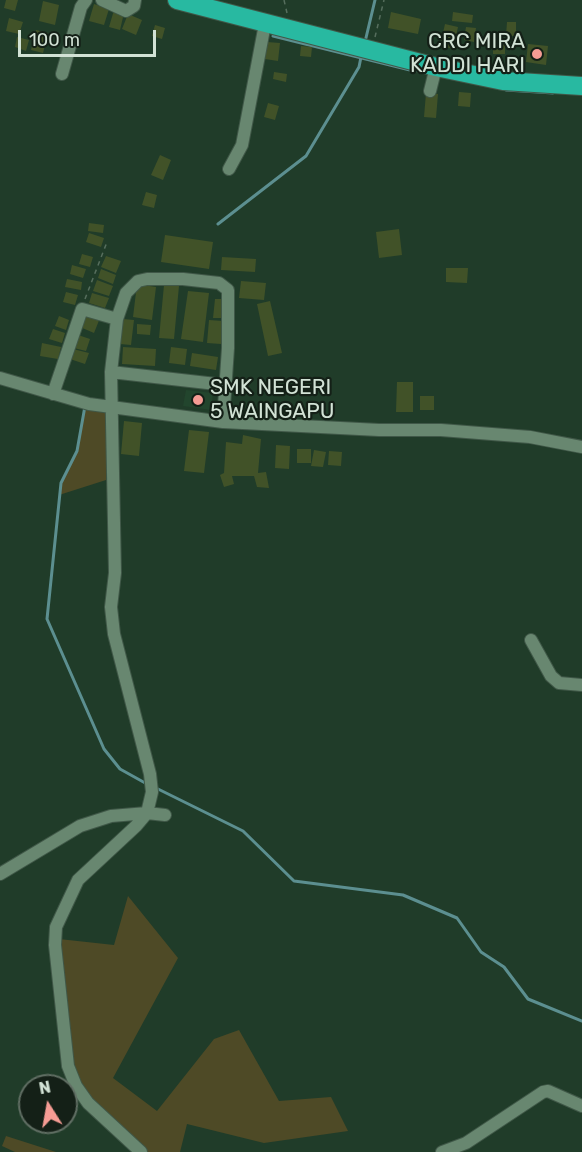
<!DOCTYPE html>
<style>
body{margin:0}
#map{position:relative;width:582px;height:1152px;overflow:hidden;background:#203c29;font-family:Rubik,sans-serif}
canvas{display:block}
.north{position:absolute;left:18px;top:1074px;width:60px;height:60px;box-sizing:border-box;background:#142017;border:2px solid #606e63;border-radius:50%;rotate:349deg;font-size:16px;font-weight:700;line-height:24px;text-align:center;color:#d2e2d5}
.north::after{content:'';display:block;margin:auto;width:21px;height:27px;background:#f59c94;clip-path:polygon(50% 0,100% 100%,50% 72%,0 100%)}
.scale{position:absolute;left:18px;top:30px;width:138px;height:27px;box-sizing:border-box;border:3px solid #d2e2d5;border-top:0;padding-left:8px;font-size:18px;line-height:21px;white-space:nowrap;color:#d2e2d5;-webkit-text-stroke:4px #142017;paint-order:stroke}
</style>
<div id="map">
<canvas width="582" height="1152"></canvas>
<div class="north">N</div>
<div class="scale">100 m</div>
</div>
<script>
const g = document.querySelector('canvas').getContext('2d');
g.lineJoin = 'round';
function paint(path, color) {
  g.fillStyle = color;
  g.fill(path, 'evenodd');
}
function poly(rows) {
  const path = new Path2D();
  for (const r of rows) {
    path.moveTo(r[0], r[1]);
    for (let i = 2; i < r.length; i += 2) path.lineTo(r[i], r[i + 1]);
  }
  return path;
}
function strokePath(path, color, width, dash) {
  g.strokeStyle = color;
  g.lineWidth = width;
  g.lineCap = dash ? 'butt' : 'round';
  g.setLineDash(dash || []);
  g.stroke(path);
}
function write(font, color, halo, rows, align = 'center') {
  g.font = font + ' Rubik,sans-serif';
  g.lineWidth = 4.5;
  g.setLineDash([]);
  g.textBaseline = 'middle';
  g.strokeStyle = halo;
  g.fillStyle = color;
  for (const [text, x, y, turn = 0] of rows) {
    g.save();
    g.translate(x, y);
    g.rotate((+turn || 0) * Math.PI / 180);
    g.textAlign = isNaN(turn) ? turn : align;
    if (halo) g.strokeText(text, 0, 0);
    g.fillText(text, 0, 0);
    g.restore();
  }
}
paint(poly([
 [186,390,213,393,211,410,183,406]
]), '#22452d');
paint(poly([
 [85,404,109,407,106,480,59,495,61,483,77,451],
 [128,896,178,958,113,1078,157,1111,214,1039,239,1030,279,1101,331,1097,348,1131,264,1143,187,1124,180,1152,143,1152,92,1102,71,1068,59,939,114,945],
 [6,1136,56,1152,15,1152,2,1146]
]), '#4e4a26');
strokePath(poly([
 [273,36,414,71],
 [365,42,375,0],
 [506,90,553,93],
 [218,224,306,156,359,67,361,57],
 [85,406,77,451,61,483,47,619,104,749,120,769,147,784],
 [156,788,243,831,294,881,403,895,457,918,481,952,504,967,528,999,582,1021]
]), '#5c8f90', 3);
paint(poly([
 [6,0,18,0,15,11,4,8],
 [43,1,59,5,55,25,39,21],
 [94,4,109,9,104,25,89,21],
 [114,10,124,13,120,30,109,27],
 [391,12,421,19,418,34,388,28],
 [453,12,473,15,472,23,452,21],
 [128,14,142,20,136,35,122,29],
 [9,18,23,22,19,34,6,31],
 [507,22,516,22,516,36,506,36],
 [445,24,458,27,453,49,440,46],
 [155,25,165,28,162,39,152,36],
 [466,27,476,28,474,42,464,40],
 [36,30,48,33,43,53,31,50],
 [17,37,29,40,26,51,15,47],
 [493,41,505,41,505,54,493,54],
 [267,42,280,43,278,61,265,59],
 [528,44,548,46,546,65,526,62],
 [301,46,312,47,311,57,300,56],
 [274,72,287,74,286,82,273,79],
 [459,92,471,93,470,107,458,106],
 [426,93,438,94,436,118,424,117],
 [268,103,279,106,275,120,264,117],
 [160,155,171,160,163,180,151,175],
 [146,192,157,195,154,208,142,205],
 [89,223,104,225,103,233,88,231],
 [399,229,402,255,379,258,376,232],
 [89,233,104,238,101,247,86,242],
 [165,235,213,242,209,269,161,262],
 [82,254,93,257,90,267,79,264],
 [106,256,121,261,116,273,101,267],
 [222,257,256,259,255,272,221,270],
 [72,265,86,269,83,278,70,274],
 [446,268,468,268,467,283,446,282],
 [101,269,116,275,113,284,98,278],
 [67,279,82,282,81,290,65,287],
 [97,280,113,286,109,296,93,291],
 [241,281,266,283,264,300,239,298],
 [137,284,156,287,152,320,133,317],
 [164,285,179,286,174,339,159,338],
 [188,291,209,293,203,342,181,339],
 [66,292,78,295,75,305,63,302],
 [92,293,109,298,105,308,89,303],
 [215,299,224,299,222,318,213,318],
 [270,301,282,353,268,356,257,304],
 [86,313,100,318,94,333,80,327],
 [59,316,69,320,66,330,55,326],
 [123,319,134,320,131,345,120,344],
 [209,320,223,321,221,344,207,343],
 [137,324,151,325,150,335,137,334],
 [53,329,65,333,62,343,49,339],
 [78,335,90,339,86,351,74,348],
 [42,343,61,347,58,359,40,356],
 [123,347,156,349,155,366,122,364],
 [171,347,187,349,185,365,169,363],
 [73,349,89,353,85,364,70,359],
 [192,353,218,357,216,370,190,366],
 [397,382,413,382,413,412,396,412],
 [420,396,434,396,434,410,420,410],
 [124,421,142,423,139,456,121,454],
 [189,430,209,432,204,473,184,471],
 [243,435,261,439,258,473,266,472,269,488,257,487,254,476,232,476,234,484,224,487,220,475,224,473,226,442,242,444],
 [276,445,290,446,289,469,275,468],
 [297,449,311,449,311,463,297,463],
 [314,450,326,452,323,467,311,466],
 [329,451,342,452,341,466,328,465]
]), '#415228');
const minor = poly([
 [102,0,126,11,134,6,135,0],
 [62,74,81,7,86,0],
 [430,91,436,67],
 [229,169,242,145,265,24],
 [111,372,225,385],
 [0,378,89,404,223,422,379,430,441,430,530,437,582,447],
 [53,394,82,309,117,319],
 [531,640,551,676,559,683,582,685],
 [0,874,80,826,111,816,147,813,165,815],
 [141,1152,88,1103,76,1086,68,1066,55,945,56,927,78,880,136,826,147,813,152,792,150,774,114,634,111,607,115,573,111,372,117,319,126,293,138,281,147,279,183,279,219,283,228,290,228,348,223,422],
 [442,1152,466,1143,543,1092,548,1091,582,1106]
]);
const highway = poly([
 [177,0,436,67,503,81,582,86]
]);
strokePath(minor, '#405848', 14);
strokePath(highway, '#405848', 20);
strokePath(poly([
 [284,0,287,13],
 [375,37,384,0],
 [85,299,107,242]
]), '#566e5d', 1.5, [4.5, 4.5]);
strokePath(minor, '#688770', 12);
strokePath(highway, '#28b9a1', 18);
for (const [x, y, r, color] of [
 [537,54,6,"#f59c94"],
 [198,400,6,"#f59c94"]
]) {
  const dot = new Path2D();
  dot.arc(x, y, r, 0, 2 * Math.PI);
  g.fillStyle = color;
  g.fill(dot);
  strokePath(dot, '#142017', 2);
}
write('21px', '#d2e2d5', '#142017', [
 ["CRC MIRA",525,42],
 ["KADDI HARI",525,66],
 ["SMK NEGERI",210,388,"left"],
 ["5 WAINGAPU",210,412,"left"]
], 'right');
</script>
